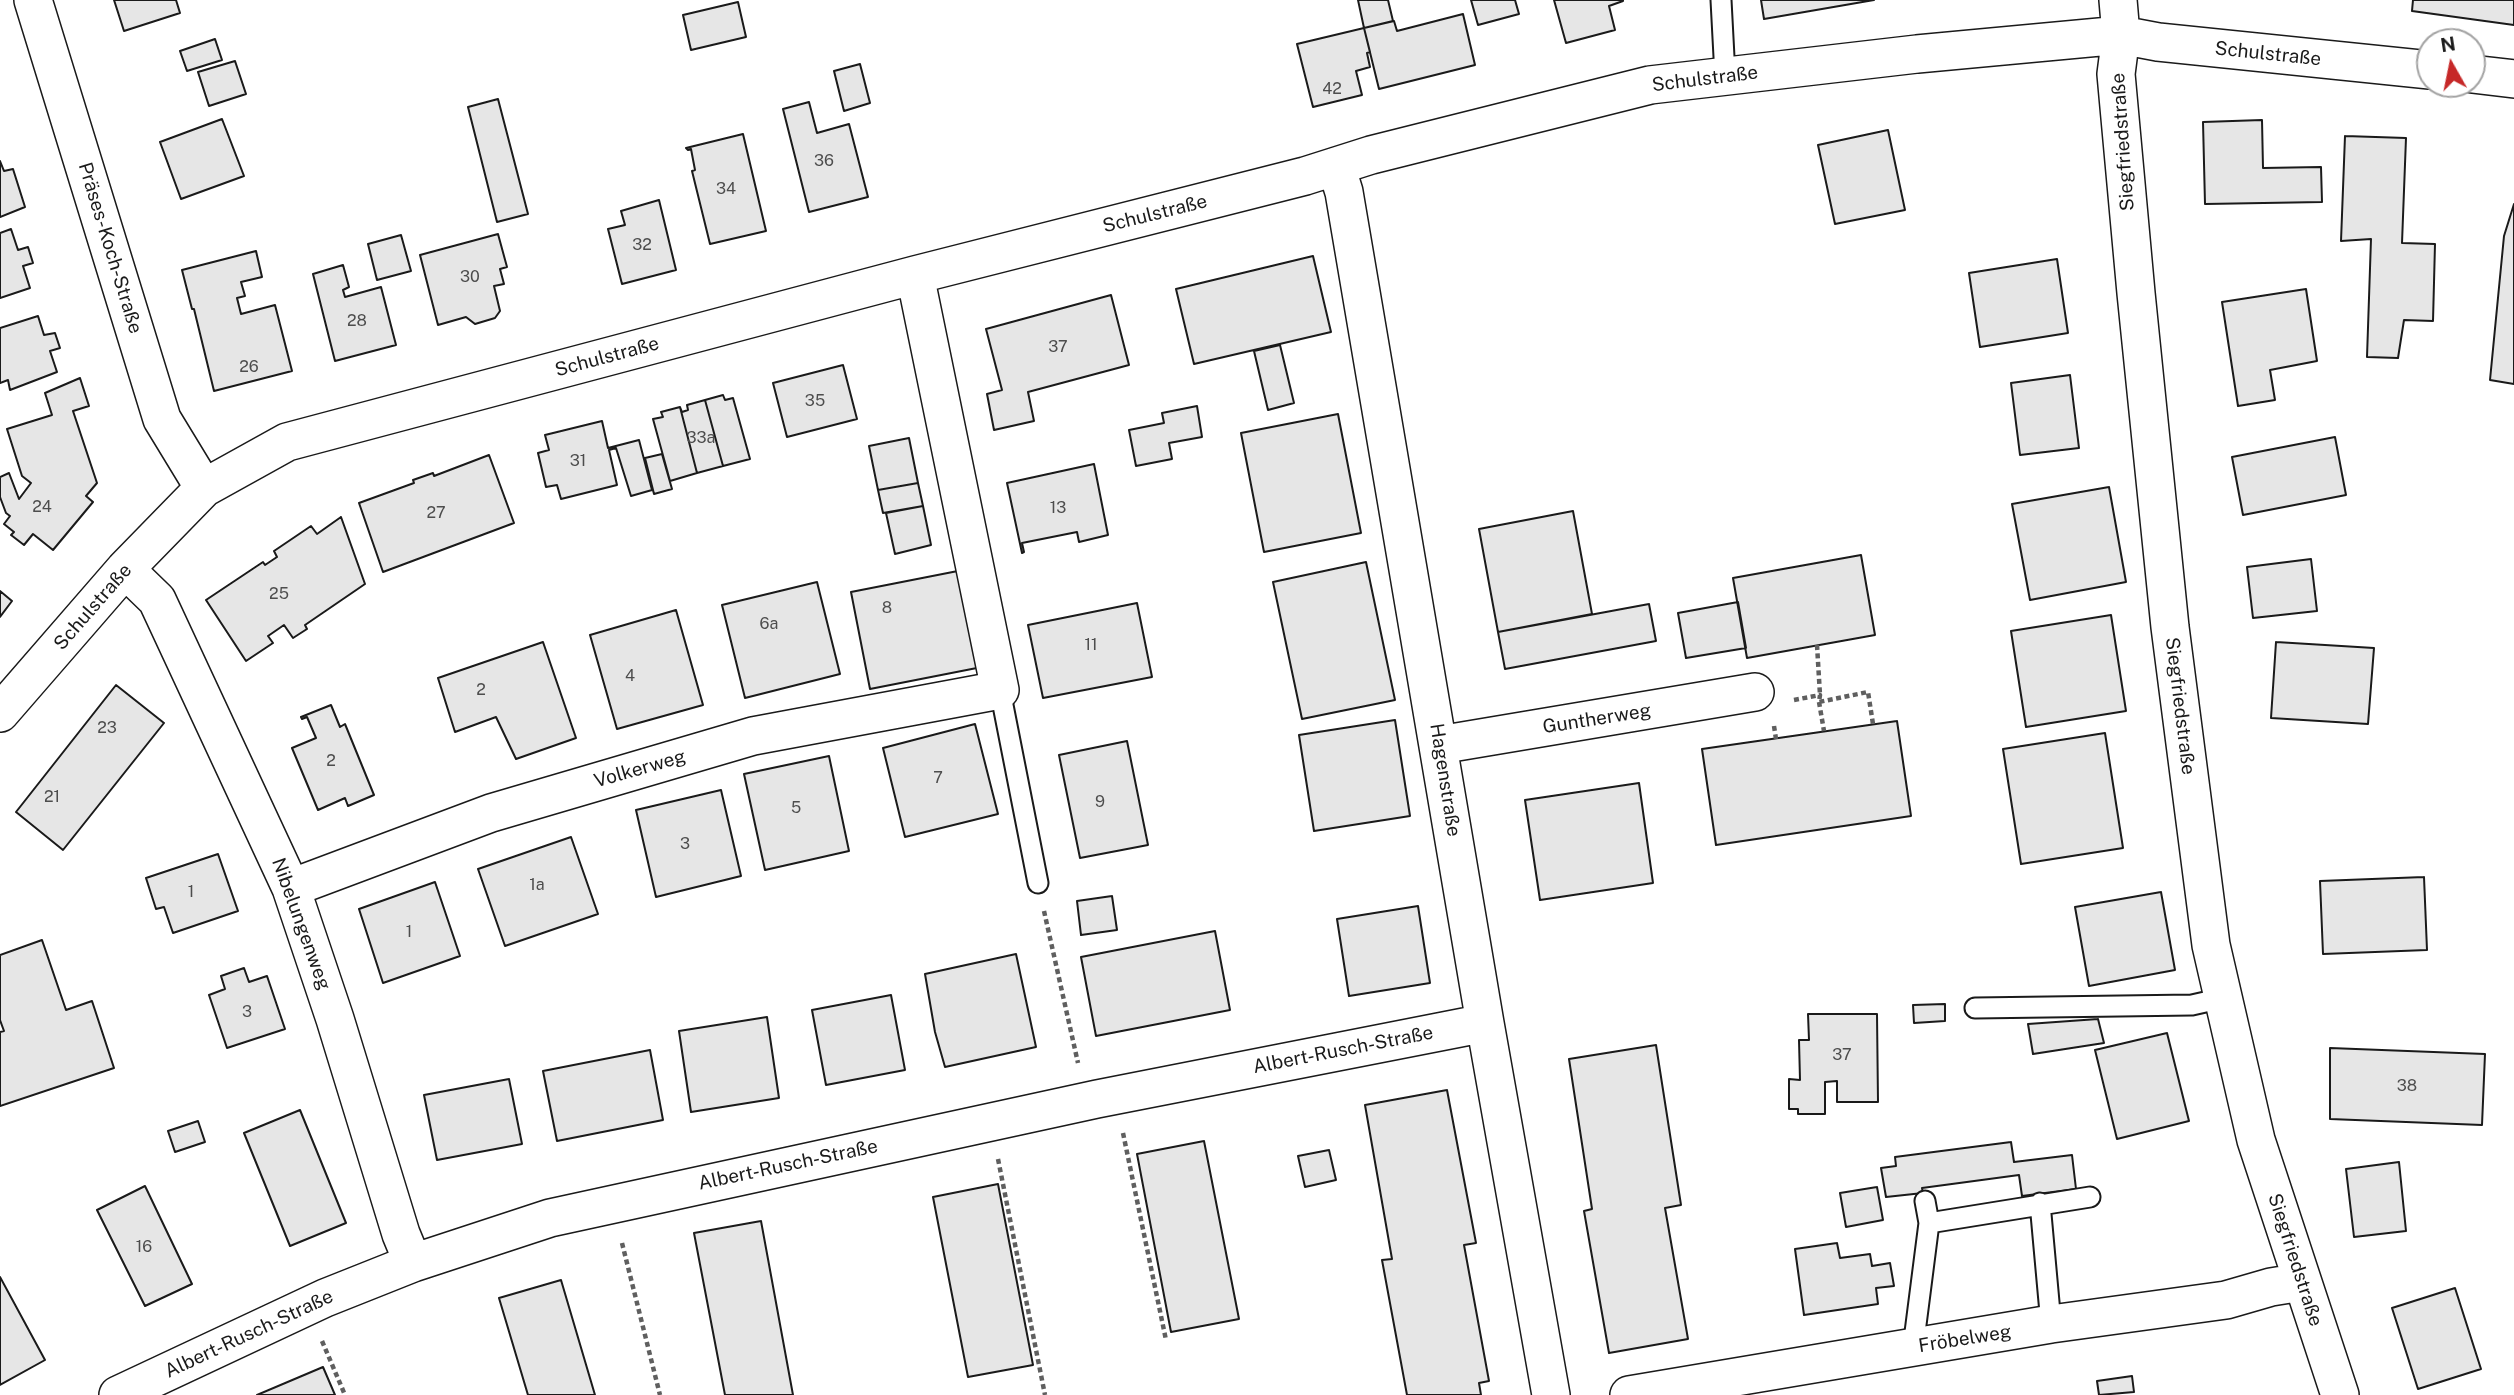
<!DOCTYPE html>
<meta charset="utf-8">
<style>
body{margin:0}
#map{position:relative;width:2514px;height:1395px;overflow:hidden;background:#fff;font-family:"Public Sans",sans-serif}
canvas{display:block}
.north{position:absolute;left:2416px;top:28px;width:70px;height:70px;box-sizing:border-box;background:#fff;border:2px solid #a3a3a3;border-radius:50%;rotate:351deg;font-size:19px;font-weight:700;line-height:28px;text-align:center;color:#1a1a1a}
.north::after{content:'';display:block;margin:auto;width:24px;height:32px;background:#c62828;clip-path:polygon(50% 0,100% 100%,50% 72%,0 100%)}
</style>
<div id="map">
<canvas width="2514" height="1395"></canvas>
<div class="north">N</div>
</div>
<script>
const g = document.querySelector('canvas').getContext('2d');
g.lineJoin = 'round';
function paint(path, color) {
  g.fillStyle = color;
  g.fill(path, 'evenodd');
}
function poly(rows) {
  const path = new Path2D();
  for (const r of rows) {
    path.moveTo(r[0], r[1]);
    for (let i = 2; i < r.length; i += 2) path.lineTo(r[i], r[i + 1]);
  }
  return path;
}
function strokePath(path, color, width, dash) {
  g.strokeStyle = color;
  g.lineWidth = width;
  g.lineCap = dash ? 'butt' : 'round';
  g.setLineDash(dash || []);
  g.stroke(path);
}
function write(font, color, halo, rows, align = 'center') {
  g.font = font + ' "Public Sans",sans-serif';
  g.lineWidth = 5;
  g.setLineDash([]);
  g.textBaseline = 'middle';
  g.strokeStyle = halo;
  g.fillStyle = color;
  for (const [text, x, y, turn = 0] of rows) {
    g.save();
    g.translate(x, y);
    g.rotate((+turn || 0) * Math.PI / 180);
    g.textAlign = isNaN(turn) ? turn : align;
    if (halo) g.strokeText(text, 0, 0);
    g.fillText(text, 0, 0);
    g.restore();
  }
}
const building = poly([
 [114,0,176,0,180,13,124,31,114,0],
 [1358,0,1388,0,1393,21,1364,28,1358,0],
 [1471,0,1515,0,1519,14,1478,25,1471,0],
 [1554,0,1623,0,1623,1,1609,6,1615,30,1566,43,1554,0],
 [1761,0,1874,0,1764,19,1761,0],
 [2413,0,2514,0,2514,25,2412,11,2413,0],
 [738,2,746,37,691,50,683,15,738,2],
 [1463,14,1475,65,1379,89,1364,28,1394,21,1397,31,1463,14],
 [1364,28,1370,52,1367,53,1370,67,1356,71,1362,95,1313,107,1297,44,1364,28],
 [215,39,222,60,187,71,180,51,215,39],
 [235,61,246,94,209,106,198,72,235,61],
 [860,64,870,103,844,111,834,71,860,64],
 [498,99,528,214,497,222,468,107,498,99],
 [809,102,817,133,849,124,868,197,809,212,783,109,809,102],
 [222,119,244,176,181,199,160,142,222,119],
 [2262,120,2263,168,2321,167,2322,202,2205,204,2203,122,2262,120],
 [1888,130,1905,210,1835,224,1818,145,1888,130],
 [743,134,766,231,710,244,692,171,695,170,691,149,688,150,686,148,743,134],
 [2345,136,2406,138,2402,243,2435,244,2433,321,2404,320,2398,358,2367,357,2371,239,2341,241,2345,136],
 [0,161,4,171,13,169,25,207,0,217,0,161],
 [659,200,676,270,622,284,608,229,625,225,621,211,659,200],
 [2514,204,2514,384,2490,380,2504,236,2514,204],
 [11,229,18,250,28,247,33,263,23,266,30,288,0,298,0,233,11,229],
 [498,234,507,267,500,269,504,284,494,286,500,311,495,318,475,324,466,317,438,325,420,255,498,234],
 [401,235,411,271,377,280,368,244,401,235],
 [256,251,262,277,241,282,245,296,237,298,241,314,275,305,292,371,214,391,194,309,192,309,182,270,256,251],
 [1313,256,1331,332,1194,364,1176,289,1313,256],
 [2057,259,2068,333,1980,347,1969,273,2057,259],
 [343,265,349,287,343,290,345,297,381,287,396,345,335,361,313,274,343,265],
 [2306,289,2317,361,2270,370,2275,400,2238,406,2222,302,2306,289],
 [1111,295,1129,365,1028,392,1034,421,994,430,987,394,1002,390,986,329,1111,295],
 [38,316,44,335,55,333,60,348,50,351,57,372,10,390,8,380,0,383,0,328,38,316],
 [1280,345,1294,403,1268,410,1254,351,1280,345],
 [843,365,857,419,787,437,773,383,843,365],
 [2070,375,2079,448,2020,455,2011,383,2070,375],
 [80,378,89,406,73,411,97,483,86,496,93,502,53,550,33,534,24,545,11,535,14,532,4,524,10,516,6,513,0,497,0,477,9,473,19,499,31,483,22,476,7,429,52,415,45,393,80,378],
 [723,395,725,400,733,398,750,459,723,466,705,400,723,395],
 [705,400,723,466,697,473,680,407,682,412,688,410,687,405,705,400],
 [1197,406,1202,437,1169,443,1172,459,1136,466,1129,430,1164,423,1162,413,1197,406],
 [680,407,697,473,670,481,653,419,663,417,661,412,680,407],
 [1338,414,1361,533,1264,552,1241,433,1338,414],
 [602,421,608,448,639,440,652,490,631,496,616,448,609,450,617,485,561,499,557,485,546,487,538,453,549,450,545,435,602,421],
 [2335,437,2346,495,2243,515,2232,457,2335,437],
 [909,438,918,483,878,490,869,446,909,438],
 [662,454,672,489,654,494,645,458,662,454],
 [489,455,514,523,383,572,359,503,414,483,413,480,433,473,434,476,489,455],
 [1094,464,1108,535,1079,542,1077,532,1022,543,1024,552,1022,553,1007,483,1094,464],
 [918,483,923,506,883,513,878,490,918,483],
 [2109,487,2126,582,2030,600,2012,504,2109,487],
 [923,506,931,545,895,554,886,513,923,506],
 [1573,511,1592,614,1498,632,1479,529,1573,511],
 [341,517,365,584,305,625,307,629,293,638,284,625,268,636,273,643,246,661,206,600,263,562,265,565,277,557,274,551,311,526,317,534,341,517],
 [1861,555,1875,635,1747,658,1733,578,1861,555],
 [2311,559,2317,611,2253,618,2247,567,2311,559],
 [1366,562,1395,700,1302,719,1273,582,1366,562],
 [968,569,987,666,870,689,851,592,968,569],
 [817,582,840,674,745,698,722,605,817,582],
 [0,591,12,601,0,617,0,591],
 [1738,602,1746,648,1686,658,1678,613,1738,602],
 [1137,603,1152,677,1043,698,1028,625,1137,603],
 [1649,604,1656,641,1505,669,1498,632,1649,604],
 [676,610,703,705,617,729,590,635,676,610],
 [2111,615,2126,711,2026,727,2011,631,2111,615],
 [543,642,576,738,516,759,496,717,455,732,438,678,543,642],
 [2276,642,2374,648,2368,724,2271,718,2276,642],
 [116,685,164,723,63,850,16,812,116,685],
 [331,705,340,727,345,724,374,795,348,806,345,798,318,810,292,748,316,738,307,717,302,719,301,717,331,705],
 [1395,720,1410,816,1314,831,1299,735,1395,720],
 [1897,721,1911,816,1716,845,1702,749,1897,721],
 [975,724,998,814,905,837,883,748,975,724],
 [2105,733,2123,848,2021,864,2003,749,2105,733],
 [1127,741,1148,845,1080,858,1059,755,1127,741],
 [829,756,849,851,765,870,744,774,829,756],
 [1639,783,1653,883,1540,900,1525,800,1639,783],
 [721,790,741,876,656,897,636,810,721,790],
 [571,837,598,914,505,946,478,869,571,837],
 [218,854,238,911,173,933,164,907,156,909,146,878,218,854],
 [2424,877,2427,950,2323,954,2320,881,2424,877],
 [435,882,460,956,383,983,359,909,435,882],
 [2161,892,2175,970,2089,986,2075,907,2161,892],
 [1112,896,1117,930,1081,935,1077,901,1112,896],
 [1418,906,1430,983,1349,996,1337,919,1418,906],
 [1215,931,1230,1010,1096,1036,1081,957,1215,931],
 [42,940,66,1010,92,1001,114,1068,0,1106,0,1032,4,1031,0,1020,0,955,42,940],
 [1016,954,1036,1047,945,1067,935,1032,925,974,1016,954],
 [244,968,249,982,267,976,285,1029,227,1048,209,995,225,989,221,976,244,968],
 [891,995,905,1070,826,1085,812,1010,891,995],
 [1945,1004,1945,1021,1914,1023,1913,1005,1945,1004],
 [1808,1014,1877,1014,1878,1102,1837,1102,1837,1081,1825,1082,1825,1114,1798,1114,1798,1109,1789,1109,1789,1079,1800,1080,1799,1040,1809,1040,1808,1014],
 [767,1017,779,1098,691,1112,679,1031,767,1017],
 [2098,1019,2104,1043,2033,1054,2028,1024,2098,1019],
 [2167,1033,2189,1121,2117,1139,2095,1050,2167,1033],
 [1656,1045,1681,1205,1665,1208,1688,1339,1609,1353,1584,1211,1592,1209,1569,1059,1656,1045],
 [2330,1048,2485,1054,2482,1125,2330,1119,2330,1048],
 [650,1050,663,1120,557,1141,543,1071,650,1050],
 [509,1079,522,1144,437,1160,424,1095,509,1079],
 [1447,1090,1476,1243,1464,1245,1489,1381,1479,1383,1481,1395,1407,1395,1382,1260,1392,1259,1365,1105,1447,1090],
 [300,1110,346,1223,290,1246,244,1133,300,1110],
 [198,1121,205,1142,175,1152,168,1131,198,1121],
 [1204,1141,1239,1319,1171,1332,1137,1154,1204,1141],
 [2011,1142,2014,1162,2072,1155,2076,1189,2022,1196,2019,1175,1922,1188,1923,1193,1886,1197,1881,1168,1896,1166,1895,1157,2011,1142],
 [1329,1150,1336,1180,1305,1187,1298,1156,1329,1150],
 [2399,1162,2406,1231,2354,1237,2346,1169,2399,1162],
 [998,1184,1033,1365,968,1377,933,1197,998,1184],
 [145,1186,192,1284,145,1306,97,1210,145,1186],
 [1877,1187,1883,1220,1846,1227,1840,1193,1877,1187],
 [761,1221,793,1395,725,1395,694,1233,761,1221],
 [1837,1243,1840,1258,1870,1254,1872,1266,1890,1263,1894,1286,1876,1288,1878,1304,1804,1315,1795,1249,1837,1243],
 [0,1277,45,1360,0,1385,0,1277],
 [561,1280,574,1324,595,1395,528,1395,499,1298,561,1280],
 [2455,1288,2481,1369,2418,1389,2392,1308,2455,1288],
 [323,1367,335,1395,257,1395,323,1367],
 [2132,1376,2134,1392,2099,1395,2097,1381,2132,1376]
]);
paint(building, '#e6e6e6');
strokePath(building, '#1a1a1a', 2);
const lane = poly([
 [1721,0,1725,76],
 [1000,690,1038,883],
 [1975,1008,2192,1005,2223,998],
 [2040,1203,2051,1324],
 [1929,1223,2090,1197],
 [1913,1348,1929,1223,1925,1201]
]);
const street = poly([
 [33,0,162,419,204,488],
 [2118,0,2121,35,2116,74,2136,293,2170,627,2211,945,2256,1140,2340,1395],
 [2472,74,2514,79],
 [1336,166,1344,192,1485,1023,1551,1395],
 [125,569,157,600,291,888,335,1019,401,1234,413,1263],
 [0,713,125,569,204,488,287,442,915,275,1305,176,1371,155,1650,85,1917,54,2121,35,2158,42,2430,70],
 [1439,745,1755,692],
 [291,888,491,813,753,736,1000,690,915,275],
 [118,1395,325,1298,413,1263,550,1218,1097,1099,1485,1023],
 [1629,1395,2051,1324,2226,1300,2271,1287,2302,1282]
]);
strokePath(lane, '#1a1a1a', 23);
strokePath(street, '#1a1a1a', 40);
strokePath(poly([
 [1817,645,1820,695],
 [1794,700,1820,695,1819,702,1868,692,1873,724],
 [1819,702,1824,731],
 [1774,726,1776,739],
 [1044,911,1078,1063],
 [1123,1133,1166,1340],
 [998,1159,1045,1395],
 [622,1243,660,1395],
 [322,1341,345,1395]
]), '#5f5f5f', 4.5, [5, 3.5]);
strokePath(lane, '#fff', 19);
strokePath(street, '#fff', 37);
write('16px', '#4d4d4d', null, [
 ["42",1332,89],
 ["36",824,161],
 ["34",726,189],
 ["32",642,245],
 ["30",470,277],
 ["28",357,321],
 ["37",1058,347],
 ["26",249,367],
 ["35",815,401],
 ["33a",701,438],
 ["31",578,461],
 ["24",42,507],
 ["13",1058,508],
 ["27",436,513],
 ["25",279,594],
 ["8",887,608],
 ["6a",769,624],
 ["11",1091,645],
 ["4",630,676],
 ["2",481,690],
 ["23",107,728],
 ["2",331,761],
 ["7",938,778],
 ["21",52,797],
 ["9",1100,802],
 ["5",796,808],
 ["3",685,844],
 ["1a",537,885],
 ["1",191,892],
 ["1",409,932],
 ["3",247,1012],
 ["37",1842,1055],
 ["38",2407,1086],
 ["16",144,1247]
]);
write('19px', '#1a1a1a', '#fff', [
 ["Schulstraße",2268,54,6],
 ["Schulstraße",1705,79,-7],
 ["Siegfriedstraße",2123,142,-94],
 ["Schulstraße",1155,214,-14],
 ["Präses-Koch-Straße",110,248,73],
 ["Schulstraße",607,357,-15],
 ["Schulstraße",93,607,-49],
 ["Siegfriedstraße",2180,706,83],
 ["Guntherweg",1597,719,-9],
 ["Volkerweg",640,769,-16],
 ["Hagenstraße",1445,780,81],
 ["Nibelungenweg",301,924,70],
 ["Albert-Rusch-Straße",1343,1050,-11],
 ["Albert-Rusch-Straße",788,1165,-12],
 ["Siegfriedstraße",2295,1260,72],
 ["Albert-Rusch-Straße",249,1334,-25],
 ["Fröbelweg",1965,1339,-9]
]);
</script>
